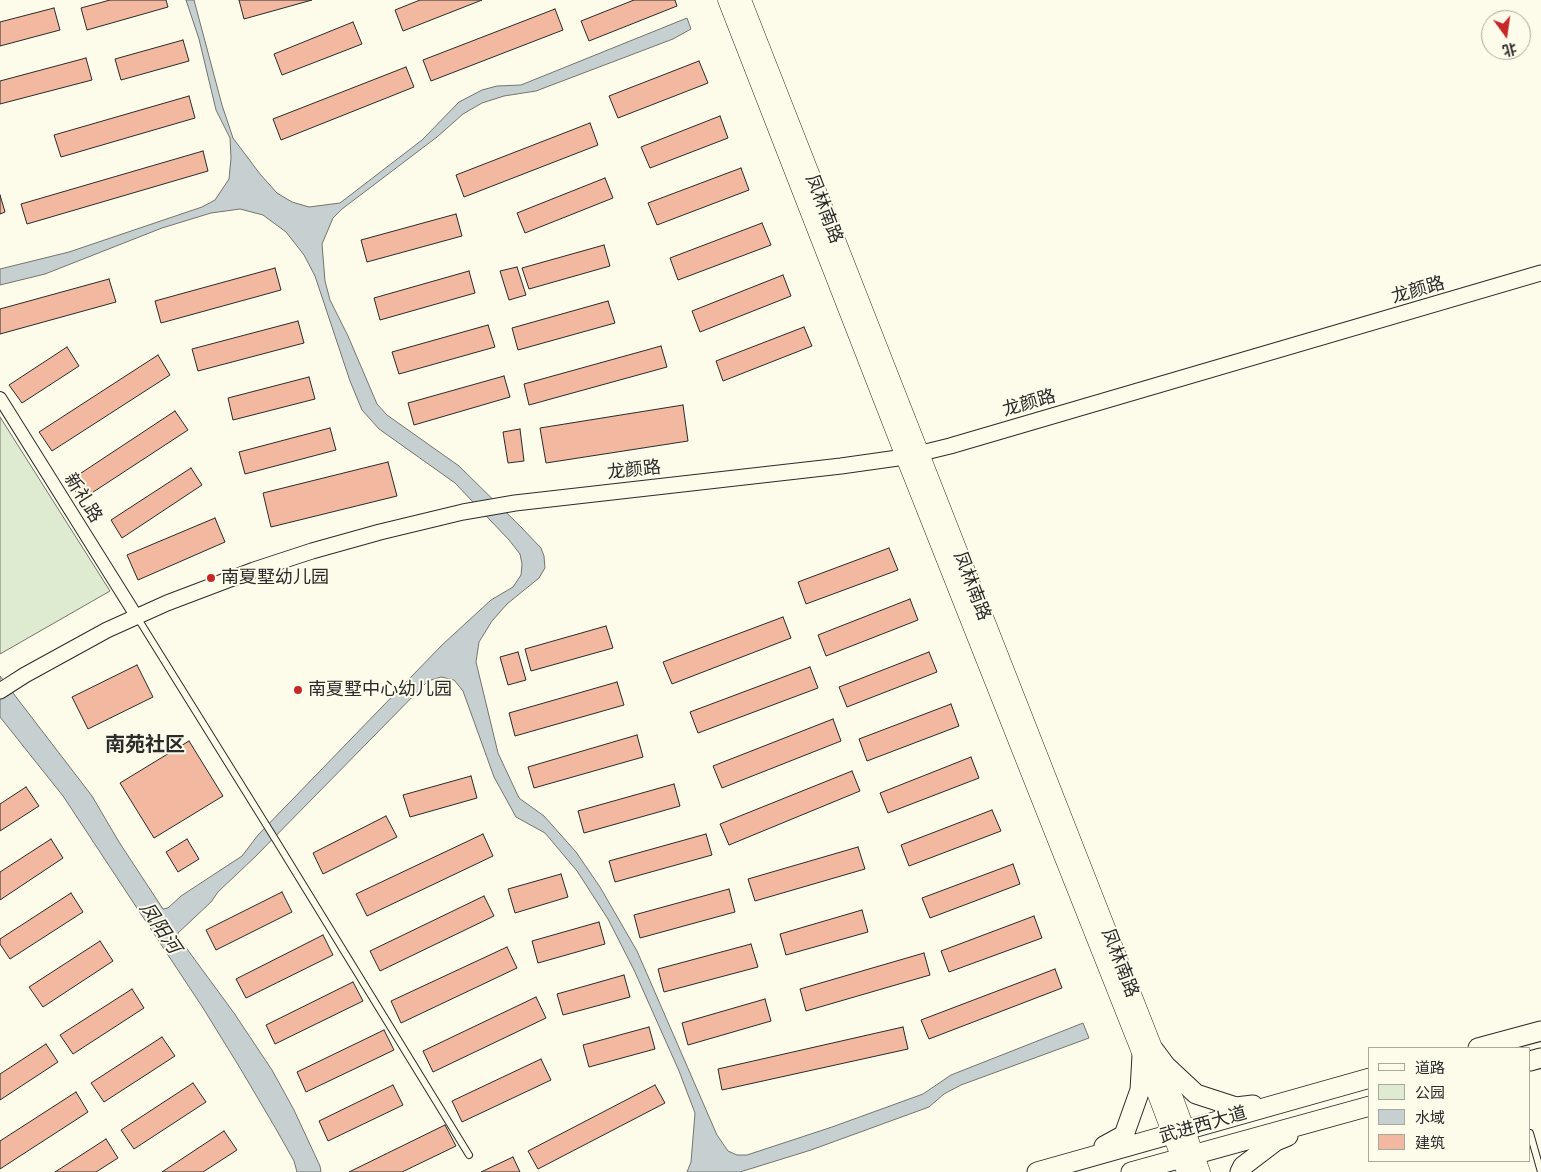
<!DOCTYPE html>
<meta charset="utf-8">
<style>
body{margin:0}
#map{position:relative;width:1541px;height:1172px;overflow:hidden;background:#fdfbea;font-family:"Alegreya Sans","Noto Sans SC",sans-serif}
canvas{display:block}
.legend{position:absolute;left:1368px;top:1047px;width:162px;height:115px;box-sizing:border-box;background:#fdfbea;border:1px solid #a9a89e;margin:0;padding:6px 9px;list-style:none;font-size:15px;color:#2b2b2b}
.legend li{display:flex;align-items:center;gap:10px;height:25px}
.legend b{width:25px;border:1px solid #a9a89e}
.north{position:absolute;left:1481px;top:10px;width:50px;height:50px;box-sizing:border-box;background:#fdfbea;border:1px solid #a9a89e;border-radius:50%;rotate:166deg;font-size:14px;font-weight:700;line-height:20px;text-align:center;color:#2b2b2b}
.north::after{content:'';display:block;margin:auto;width:18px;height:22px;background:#c62828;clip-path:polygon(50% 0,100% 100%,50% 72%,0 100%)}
</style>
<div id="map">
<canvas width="1541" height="1172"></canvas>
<ul class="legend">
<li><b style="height:6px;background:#fdfbea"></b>道路</li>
<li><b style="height:14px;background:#deebd1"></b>公园</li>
<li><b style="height:14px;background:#c7d0d0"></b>水域</li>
<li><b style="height:14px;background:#f2b8a0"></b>建筑</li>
</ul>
<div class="north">北</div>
</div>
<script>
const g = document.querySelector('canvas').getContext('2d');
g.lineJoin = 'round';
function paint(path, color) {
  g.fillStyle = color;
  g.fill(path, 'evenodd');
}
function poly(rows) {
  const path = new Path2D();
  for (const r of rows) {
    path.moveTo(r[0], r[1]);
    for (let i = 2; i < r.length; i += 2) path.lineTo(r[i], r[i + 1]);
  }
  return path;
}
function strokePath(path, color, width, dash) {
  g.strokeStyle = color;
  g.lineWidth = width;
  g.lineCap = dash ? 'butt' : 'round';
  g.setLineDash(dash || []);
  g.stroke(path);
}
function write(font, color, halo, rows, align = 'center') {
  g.font = font + ' "Alegreya Sans","Noto Sans SC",sans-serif';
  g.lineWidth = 4;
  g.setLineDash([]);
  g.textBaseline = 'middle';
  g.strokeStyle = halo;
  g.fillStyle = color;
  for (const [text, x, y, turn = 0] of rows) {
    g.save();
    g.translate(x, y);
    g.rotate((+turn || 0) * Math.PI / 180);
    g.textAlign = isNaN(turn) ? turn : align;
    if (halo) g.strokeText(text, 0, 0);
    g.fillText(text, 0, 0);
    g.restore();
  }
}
const green = poly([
 [0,417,110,591,0,654,0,417]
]);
paint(green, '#deebd1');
strokePath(green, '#74746e', 1);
const water = poly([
 [186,0,194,0,222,105,233,138,260,174,277,193,292,202,309,207,340,203,422,140,459,102,482,90,497,86,521,85,687,18,691,29,673,39,536,91,504,96,482,103,463,114,437,137,342,209,333,218,322,244,325,281,330,300,348,336,377,404,387,415,459,466,521,527,541,548,544,556,545,568,539,578,507,604,492,621,479,642,476,662,498,753,519,798,544,816,576,852,600,887,637,951,717,1135,728,1151,737,1155,747,1155,832,1127,923,1094,951,1075,1083,1023,1089,1038,961,1085,944,1094,929,1107,811,1150,740,1172,687,1172,691,1162,695,1113,679,1071,634,970,608,919,577,871,545,833,516,817,494,777,463,691,454,680,441,677,428,681,256,856,218,892,211,902,178,933,179,938,234,1013,272,1070,294,1110,320,1166,321,1172,297,1172,294,1161,276,1129,240,1068,203,1008,63,796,0,717,0,676,92,796,119,842,163,909,168,908,181,896,242,856,258,835,442,645,491,600,513,587,521,575,522,564,520,554,509,540,455,483,379,429,362,410,350,381,315,276,304,255,286,232,263,215,240,209,211,213,162,228,45,274,0,285,0,269,69,252,202,207,215,200,229,179,231,158,230,138,216,110,199,39,186,0]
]);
paint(water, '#c7d0d0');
strokePath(water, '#74746e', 1);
const building = poly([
 [110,0,166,0,168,7,87,30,81,8,110,0],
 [239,0,312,0,244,19,239,0],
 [420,0,482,0,403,31,395,10,420,0],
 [634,0,675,0,677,6,589,41,581,21,634,0],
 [54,8,60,30,0,46,0,22,54,8],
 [555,9,563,30,431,81,423,60,555,9],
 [353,22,362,44,282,75,274,54,353,22],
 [183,40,189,61,121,80,115,59,183,40],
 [86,58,92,80,0,104,0,81,86,58],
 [699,61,708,83,618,118,609,96,699,61],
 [406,67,414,87,281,140,273,119,406,67],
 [189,96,195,118,61,157,54,135,189,96],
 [720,116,728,138,650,168,641,147,720,116],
 [590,123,598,145,464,197,456,175,590,123],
 [203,151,208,171,27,224,21,204,203,151],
 [741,168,749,190,657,225,648,203,741,168],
 [605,178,613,198,525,233,517,213,605,178],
 [0,195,5,212,0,214,0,195],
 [456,214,462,236,367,262,361,240,456,214],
 [762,223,771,245,678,280,670,258,762,223],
 [604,245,610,266,529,289,522,268,604,245],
 [517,267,526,295,509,300,500,271,517,267],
 [275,268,281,290,161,323,155,301,275,268],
 [469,271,475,293,380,320,374,298,469,271],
 [783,275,791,296,700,332,692,311,783,275],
 [109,279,116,302,0,334,0,309,109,279],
 [608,301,615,323,518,350,512,328,608,301],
 [298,321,304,343,198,371,192,349,298,321],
 [488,325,495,347,399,374,392,352,488,325],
 [804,327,812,346,723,381,716,361,804,327],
 [661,346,667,367,529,405,524,384,661,346],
 [67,347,79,366,22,403,9,385,67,347],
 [158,355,170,375,52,451,39,432,158,355],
 [504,376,510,397,414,425,408,403,504,376],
 [309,377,315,399,233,420,228,398,309,377],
 [683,405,688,441,546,463,540,428,683,405],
 [175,411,188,430,81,500,69,481,175,411],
 [330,428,336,450,245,474,239,452,330,428],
 [520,429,524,461,508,463,503,432,520,429],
 [388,462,397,496,271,527,263,493,388,462],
 [191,468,202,485,122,538,111,520,191,468],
 [215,518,225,542,138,580,127,555,215,518],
 [889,548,898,570,806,604,798,582,889,548],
 [910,599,918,620,826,656,818,635,910,599],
 [783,617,791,638,672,684,663,662,783,617],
 [606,626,613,648,531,671,525,649,606,626],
 [518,652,526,680,508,685,500,657,518,652],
 [929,652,937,672,847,707,839,687,929,652],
 [137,665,153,697,88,729,72,697,137,665],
 [810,667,818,688,698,733,690,712,810,667],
 [617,682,624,705,515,736,509,713,617,682],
 [951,704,959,726,867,761,859,739,951,704],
 [833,719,841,741,722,788,713,766,833,719],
 [637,735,643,757,534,788,528,767,637,735],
 [189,741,223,796,154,838,120,783,189,741],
 [971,757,979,778,888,813,880,793,971,757],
 [852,771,860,791,729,845,720,824,852,771],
 [471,776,477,798,410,817,403,795,471,776],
 [674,784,680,806,584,833,578,811,674,784],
 [26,787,39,806,0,831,0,804,26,787],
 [992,810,1001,831,909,866,901,845,992,810],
 [386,816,397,837,323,874,313,853,386,816],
 [483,834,493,856,367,916,356,894,483,834],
 [706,834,712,855,615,882,609,861,706,834],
 [51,839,63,858,0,900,0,872,51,839],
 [187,839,199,859,178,872,166,852,187,839],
 [858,847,865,869,755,901,748,879,858,847],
 [1013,864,1020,884,930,918,922,898,1013,864],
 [561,874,568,897,515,913,508,889,561,874],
 [729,889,735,912,640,938,634,915,729,889],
 [282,892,292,912,216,950,206,930,282,892],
 [71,893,83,912,10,959,0,944,0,939,71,893],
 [484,896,494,916,380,971,370,951,484,896],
 [862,910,868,932,786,955,780,934,862,910],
 [1034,916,1042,938,949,972,941,951,1034,916],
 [599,922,605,944,538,963,532,941,599,922],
 [323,935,333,955,246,998,236,979,323,935],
 [100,941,113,961,43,1007,29,987,100,941],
 [751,944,758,967,664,992,658,969,751,944],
 [507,947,517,968,401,1023,391,1001,507,947],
 [924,953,930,975,806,1011,800,989,924,953],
 [1055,969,1062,988,929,1039,921,1020,1055,969],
 [624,975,630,997,563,1015,557,994,624,975],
 [353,982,363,1001,275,1044,266,1025,353,982],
 [132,989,144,1008,73,1054,60,1035,132,989],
 [536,997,546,1018,433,1072,423,1051,536,997],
 [765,999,771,1021,688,1045,682,1023,765,999],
 [649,1027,655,1049,589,1067,583,1045,649,1027],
 [903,1027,908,1049,722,1090,718,1069,903,1027],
 [384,1030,394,1050,306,1092,297,1072,384,1030],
 [162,1037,175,1056,104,1102,91,1083,162,1037],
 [46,1044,58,1062,0,1100,0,1074,46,1044],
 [541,1059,551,1080,462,1122,452,1101,541,1059],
 [193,1083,206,1102,134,1149,121,1130,193,1083],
 [393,1085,403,1105,328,1141,319,1121,393,1085],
 [655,1085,665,1103,538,1169,528,1151,655,1085],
 [76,1092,88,1112,0,1169,0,1141,76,1092],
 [445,1125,456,1146,402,1172,349,1172,445,1125],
 [224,1131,237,1150,203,1172,162,1172,224,1131],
 [106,1139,118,1158,96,1172,55,1172,106,1139],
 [513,1157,520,1172,481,1172,513,1157]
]);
paint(building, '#f2b8a0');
strokePath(building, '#2b2b2b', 1);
const service = poly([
 [137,617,280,847,469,1155],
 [1530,1133,1541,1172]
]);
const minor = poly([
 [0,398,137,617]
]);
const tertiary = poly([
 [0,691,25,675,107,630,167,603,254,570,312,551,380,532,463,512,515,503,841,466,905,457,950,446,1541,273]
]);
const secondary = poly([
 [727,0,905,457,1142,1055,1186,1172],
 [742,0,1154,1050,1175,1101,1201,1172]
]);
const primary = poly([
 [1478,1048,1541,1031],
 [1154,1050,1166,1066,1196,1094,1236,1107,1253,1105],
 [1530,1061,1541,1058],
 [1104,1146,1124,1135,1140,1090,1142,1055],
 [1037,1172,1370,1078],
 [1131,1172,1370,1106],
 [1240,1172,1243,1166,1276,1141,1288,1136]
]);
strokePath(service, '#2b2b2b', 8);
strokePath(minor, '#2b2b2b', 14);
strokePath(tertiary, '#2b2b2b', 17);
strokePath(secondary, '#2b2b2b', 19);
strokePath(primary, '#2b2b2b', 21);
strokePath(service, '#fdfbea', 6);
strokePath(minor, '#fdfbea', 12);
strokePath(tertiary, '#fdfbea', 15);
strokePath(secondary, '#fdfbea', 18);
strokePath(primary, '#fdfbea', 19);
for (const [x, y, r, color] of [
 [211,578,5,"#c62828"],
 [298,690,5,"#c62828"]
]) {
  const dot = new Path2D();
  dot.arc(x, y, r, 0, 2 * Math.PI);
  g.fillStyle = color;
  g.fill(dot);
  strokePath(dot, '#fdfbea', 2);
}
write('18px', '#2b2b2b', '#fdfbea', [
 ["凤林南路",824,209,69],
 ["龙颜路",1418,290,-16],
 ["龙颜路",1029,403,-16],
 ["龙颜路",634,470,-6],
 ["新礼路",83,498,58],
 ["凤林南路",972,586,69],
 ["凤林南路",1120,963,69],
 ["武进西大道",1203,1125,-16]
]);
write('18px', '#2b2b2b', '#fdfbea', [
 ["南夏墅幼儿园",221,578],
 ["南夏墅中心幼儿园",308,690]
], 'left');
write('italic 19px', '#2b2b2b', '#fdfbea', [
 ["凤阳河",160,928,56]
]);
write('bold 20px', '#2b2b2b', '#fdfbea', [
 ["南苑社区",145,745]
]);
</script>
